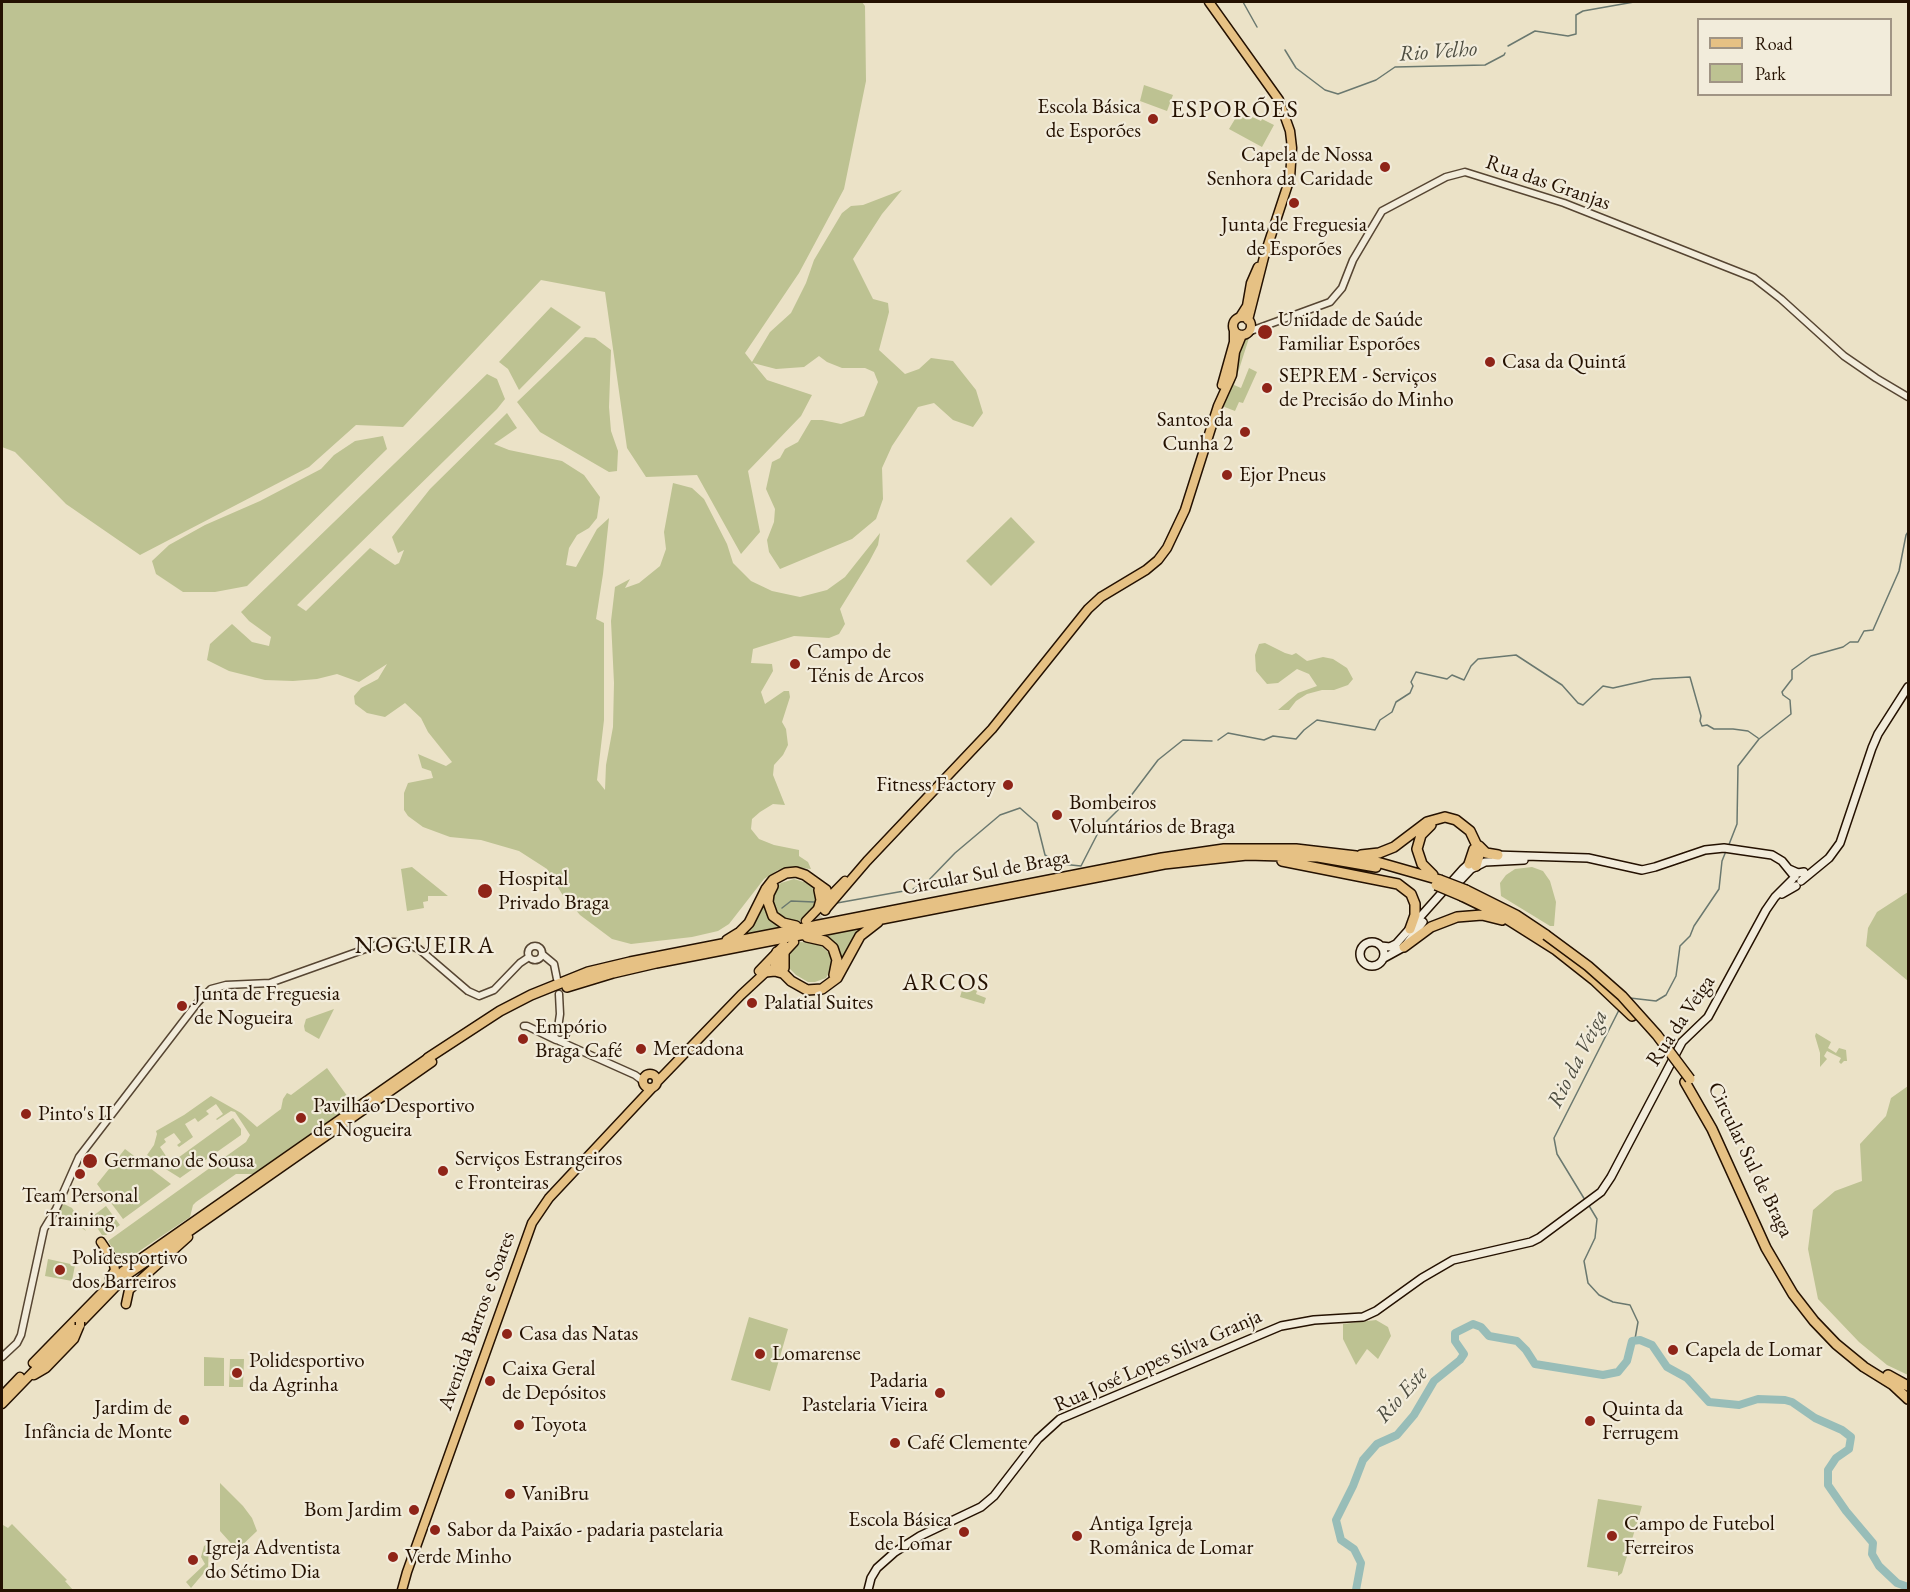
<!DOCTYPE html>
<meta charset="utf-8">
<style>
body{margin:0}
#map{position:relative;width:1910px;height:1592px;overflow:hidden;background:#ebe2c7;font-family:"EB Garamond",serif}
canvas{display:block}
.frame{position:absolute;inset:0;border:3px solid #241101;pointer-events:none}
.legend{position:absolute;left:1697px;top:18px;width:195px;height:78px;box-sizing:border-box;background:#f2ecdb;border:2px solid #a09484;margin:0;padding:8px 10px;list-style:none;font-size:18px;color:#241101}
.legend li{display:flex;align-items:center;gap:12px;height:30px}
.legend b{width:30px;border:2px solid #a09484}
</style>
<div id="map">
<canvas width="1910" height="1592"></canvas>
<div class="frame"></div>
<ul class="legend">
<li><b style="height:8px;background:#e6c184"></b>Road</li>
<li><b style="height:16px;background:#bdc292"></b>Park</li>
</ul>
</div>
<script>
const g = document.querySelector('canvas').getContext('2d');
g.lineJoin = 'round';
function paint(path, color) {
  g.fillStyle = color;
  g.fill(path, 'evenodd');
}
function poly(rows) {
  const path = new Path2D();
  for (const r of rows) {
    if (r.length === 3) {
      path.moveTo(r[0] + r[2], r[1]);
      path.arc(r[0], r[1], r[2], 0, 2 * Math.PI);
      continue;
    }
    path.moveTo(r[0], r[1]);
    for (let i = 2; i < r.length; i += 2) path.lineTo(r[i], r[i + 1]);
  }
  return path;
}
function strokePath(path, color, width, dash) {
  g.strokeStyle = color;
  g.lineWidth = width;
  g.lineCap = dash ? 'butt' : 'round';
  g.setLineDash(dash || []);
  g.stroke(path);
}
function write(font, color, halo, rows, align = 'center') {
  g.font = font + ' "EB Garamond",serif';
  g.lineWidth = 4.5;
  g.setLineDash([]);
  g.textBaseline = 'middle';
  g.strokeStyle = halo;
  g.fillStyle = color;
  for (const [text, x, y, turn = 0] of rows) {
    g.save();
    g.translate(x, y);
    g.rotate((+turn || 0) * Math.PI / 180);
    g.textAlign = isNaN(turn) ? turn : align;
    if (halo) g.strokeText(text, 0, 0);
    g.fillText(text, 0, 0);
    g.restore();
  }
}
paint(poly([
 [2,2,862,2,865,6,866,81,844,189,799,273,745,353,752,362,770,332,791,313,806,283,814,260,842,213,851,206,863,205,902,190,882,214,853,259,873,299,888,303,889,312,879,350,905,374,919,369,931,358,953,361,976,390,983,413,973,427,953,420,934,403,918,407,892,446,882,468,883,499,876,519,852,539,780,569,769,552,767,540,774,522,775,509,766,489,772,462,780,458,785,449,798,442,811,420,822,420,841,424,864,416,878,382,874,372,865,368,842,368,827,362,819,356,804,367,776,369,753,363,767,380,812,395,801,416,748,471,760,532,741,554,697,475,646,477,627,448,605,292,541,280,403,427,356,425,309,467,140,555,66,504,15,452,2,447],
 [1144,85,1173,95,1167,111,1140,101],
 [1250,116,1261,121,1262,119,1274,125,1262,147,1229,129,1235,119,1240,117],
 [551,307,581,327,519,390,508,369,499,362],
 [585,337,595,338,611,350,609,407,611,431,618,451,617,471,609,472,540,432,517,402],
 [1247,337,1249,338,1234,385,1241,388,1249,368,1257,372,1243,403,1239,402,1235,411,1222,406,1237,355,1245,338],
 [487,374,497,379,505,399,497,409,297,605,306,611,370,548,395,565,399,563,404,550,398,553,392,537,430,489,507,413,517,428,494,444,509,450,562,461,584,475,600,497,597,518,589,528,577,535,569,548,566,565,576,567,597,529,609,518,603,574,596,619,604,623,604,720,597,780,605,790,606,765,613,727,614,683,611,621,615,587,630,579,625,588,639,583,660,566,666,549,664,532,673,483,692,488,704,499,727,544,733,563,751,581,772,591,800,597,827,590,845,577,880,533,878,545,869,562,840,609,845,624,839,634,829,638,794,636,753,649,751,663,772,664,773,671,761,692,765,704,784,691,789,691,790,697,782,722,786,729,788,745,783,755,774,765,773,775,785,805,773,804,760,812,752,819,751,829,759,839,774,845,799,850,799,856,808,862,811,869,791,867,778,870,764,879,729,924,718,931,692,937,631,944,612,939,580,915,562,894,547,869,519,851,481,840,450,837,423,827,408,816,404,810,404,793,408,783,433,778,431,771,422,768,418,754,446,766,452,762,428,732,421,718,405,703,385,717,367,713,355,704,354,696,361,688,378,679,387,664,359,682,337,674,317,679,293,681,265,680,229,671,207,660,210,644,232,624,252,642,269,646,271,637,249,621,241,612],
 [383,436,387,449,247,586,215,592,183,592,156,574,152,561,169,545,205,525,260,501,321,469,334,455,355,441],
 [1011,517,1035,542,991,586,966,561],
 [1265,643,1285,653,1292,655,1296,653,1307,661,1323,657,1333,659,1347,668,1353,679,1348,685,1334,690,1322,690,1307,694,1296,701,1289,710,1278,710,1298,693,1317,686,1309,674,1297,669,1278,683,1267,684,1256,671,1255,655,1259,644],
 [412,867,448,896,428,896,428,901,423,902,424,908,407,911,401,869],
 [1532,867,1543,871,1550,881,1556,902,1554,926,1550,926,1501,896,1500,883,1506,875,1515,869],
 [794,879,807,883,813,888,816,900,814,908,803,920,796,922,778,918,771,898,775,888,781,883],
 [1908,892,1908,981,1866,946,1868,928,1877,912],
 [763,898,768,916,776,925,782,928,738,936],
 [866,926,851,942,840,967,840,959,817,935],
 [801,942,819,944,830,954,832,967,826,978,815,982,808,982,796,975,788,967,786,955,796,943],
 [963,987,973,989,977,991,976,994,986,998,984,1004,960,997],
 [334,1009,319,1039,305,1031,304,1026,306,1019],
 [1816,1033,1831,1042,1828,1048,1836,1053,1839,1048,1846,1050,1847,1061,1844,1061,1841,1064,1839,1062,1841,1058,1827,1051,1824,1056,1827,1059,1820,1067,1820,1053,1815,1036],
 [327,1068,353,1104,253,1174,236,1174,196,1202,193,1205,190,1217,129,1258,119,1258,108,1241,246,1142,250,1135,235,1112,231,1111,217,1120,216,1119,223,1114,216,1104,206,1111,209,1114,198,1122,195,1118,185,1124,193,1137,179,1147,177,1145,181,1142,174,1133,164,1139,166,1142,160,1147,166,1156,157,1162,147,1155,154,1145,157,1134,156,1131,184,1115,211,1096,241,1113,257,1127,281,1109,283,1099,287,1093,291,1095],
 [1908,1086,1908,1375,1887,1365,1859,1342,1818,1299,1808,1249,1813,1210,1835,1191,1862,1181,1860,1144,1886,1116,1891,1098],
 [233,1118,241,1129,241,1135,180,1178,164,1168],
 [125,1149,171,1184,123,1219,97,1184],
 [64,1204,72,1208,86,1231,58,1212,60,1207],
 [106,1206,120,1225,106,1235,102,1235,92,1220,93,1216],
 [48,1259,75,1265,72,1281,45,1276],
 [749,1317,788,1329,770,1391,731,1380],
 [1376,1320,1388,1327,1391,1336,1378,1359,1367,1349,1356,1365,1343,1339,1343,1324],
 [204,1357,224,1358,224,1386,204,1386],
 [230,1359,244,1359,243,1387,229,1387],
 [220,1483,243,1506,252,1518,257,1531,237,1550,220,1531],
 [1598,1499,1642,1506,1622,1573,1618,1576,1618,1572,1587,1567],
 [12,1524,67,1580,65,1581,73,1590,2,1590,2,1527,3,1525,8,1528],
 [209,1543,208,1568,191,1588,186,1582,205,1564,201,1557,204,1546]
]), '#bdc292');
strokePath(poly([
 [1243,2,1257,27],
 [1508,46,1535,31,1568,36,1576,34,1576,15,1583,11,1634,2],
 [1285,50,1296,68,1325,90,1338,94,1376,80,1395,67,1485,65,1504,55,1505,53],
 [1218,740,1228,733,1264,740,1273,736,1296,739,1304,730,1317,720,1375,730,1380,720,1392,712,1396,702,1410,693,1413,686,1411,682,1416,672,1447,679,1452,675,1464,680,1471,666,1478,659,1516,655,1562,685,1578,703,1583,705,1603,686,1613,688,1653,679,1690,677,1701,716,1700,721,1702,726,1707,725,1714,729,1733,729,1748,731,1758,738],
 [1728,847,1737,824,1738,766,1759,739,1791,714,1790,700,1783,695,1782,692,1792,679,1792,670,1811,656,1843,647,1850,642,1858,642,1864,631,1873,630,1899,571,1906,535,1908,532],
 [913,889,927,882,955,853,1000,815,1020,808,1037,823,1045,855,1061,864,1081,866,1101,827,1127,801,1158,760,1183,740,1212,741],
 [837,903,904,891],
 [782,908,791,901,814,902],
 [1629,1000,1630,998,1656,1001,1666,995,1676,976,1680,946,1690,936,1694,926,1719,889,1722,861,1726,851],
 [1585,1200,1557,1154,1554,1138,1619,1010],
 [1588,1204,1597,1219,1595,1238,1584,1261,1588,1283,1599,1295,1613,1302,1630,1305,1638,1322,1635,1339]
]), '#6a786f', 1.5);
strokePath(poly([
 [1356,1590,1361,1563,1354,1549,1341,1540,1336,1520,1353,1486,1363,1460,1377,1444,1397,1435,1414,1415,1434,1381,1460,1360,1464,1354,1455,1341,1455,1333,1473,1324,1481,1327,1489,1336,1517,1341,1526,1350,1535,1364,1603,1375,1618,1372,1627,1361,1632,1341,1640,1340,1652,1345,1667,1367,1687,1378,1709,1402,1739,1405,1758,1399,1785,1400,1792,1402,1815,1418,1842,1430,1851,1437,1849,1449,1836,1458,1828,1470,1828,1485,1846,1511,1873,1543,1872,1554,1879,1566,1897,1583,1908,1587]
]), '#98bdb8', 8);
strokePath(poly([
 [806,929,825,910]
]), '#cdc3a9', 8, [8, 4]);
const tertiary = poly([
 [1248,332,1330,302,1342,288,1353,260,1382,211,1446,177,1465,172,1564,203,1754,278,1781,299,1844,356,1876,378,1908,397],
 [535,953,7],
 [542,954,554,964,557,979],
 [524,1026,527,1026,556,1040],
 [560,1034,6],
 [558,1028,560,1014,559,994],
 [559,1041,635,1075,643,1081],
 [2,1357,17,1343,21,1335,44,1229,56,1209,79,1157,198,1002,211,989,226,985,270,983,385,942,394,942,403,943,419,949,468,991,479,996,494,990,520,963,529,957]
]);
const secondary = poly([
 [1494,855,1588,858,1642,870,1655,867,1705,850,1724,848,1772,855,1782,861,1795,877],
 [1789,869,1798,873,1804,872],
 [1801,881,1829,858,1840,843,1872,748,1878,734,1908,687],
 [1454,887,1471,869,1485,862,1524,860],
 [1782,894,1796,886],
 [1372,954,12],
 [1381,946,1390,947,1396,944,1463,869,1472,861],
 [1384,958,1404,947,1423,922],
 [868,1590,871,1578,877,1568,895,1552,920,1536,981,1507,994,1496,1038,1439,1060,1419,1281,1326,1314,1320,1363,1317,1376,1311,1422,1278,1453,1260,1531,1242,1539,1238,1601,1192,1611,1177,1682,1042,1708,1017,1766,910,1775,897,1792,880]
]);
const primary = poly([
 [1209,2,1279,100,1290,131,1292,148,1290,178,1264,257,1248,320],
 [1240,317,1247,306,1251,283,1258,267],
 [1242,326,9],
 [1222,385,1234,342,1234,330],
 [825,910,867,861,992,729,1088,609,1101,597,1146,570,1158,560,1167,548,1185,510,1218,406,1232,375,1235,352,1242,335],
 [806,921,845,881],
 [780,957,794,942],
 [759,971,784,945],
 [650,1081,7],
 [657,1082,741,995,769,969],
 [402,1590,407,1572,532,1223,549,1198,652,1088]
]);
const trunk = poly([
 [101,1242,113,1260,115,1270,110,1278],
 [126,1304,129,1290,188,1237],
 [33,1363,123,1271,428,1058],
 [34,1375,46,1368,74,1339,79,1327],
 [2,1396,20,1377],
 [2,1404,127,1275,432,1062]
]);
const motorway = poly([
 [1431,825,1421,835,1417,849,1422,864,1433,875],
 [1479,846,1486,853,1498,855],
 [1361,855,1379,853,1394,847,1427,822,1445,817,1456,820,1470,831,1480,852,1476,866],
 [1282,861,1398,884,1411,894,1415,904,1415,915,1410,929],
 [1469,864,1474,849],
 [773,886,769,894,768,902,773,916,783,923,796,926],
 [1466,890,1516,915,1546,935],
 [1462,896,1499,914,1556,950,1594,980,1632,1016],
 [819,907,821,900,819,890],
 [807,937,825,941,833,948,837,960,834,975],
 [727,940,740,932,749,923,766,889,773,880,786,873,796,872,805,875,826,890,829,897,825,910],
 [1404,947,1431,927,1457,917,1482,915,1502,920],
 [777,952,775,965,791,981,807,990,822,989,837,978,860,936,878,922],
 [784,953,784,968],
 [765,972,775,971,782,973],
 [567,987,613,973,656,963,1164,864,1247,855,1318,857,1376,867],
 [428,1058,500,1011,531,995,588,972,630,962,1162,858,1224,849,1296,849,1356,856,1440,880],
 [1685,1082,1712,1129,1766,1248,1793,1294,1814,1321,1836,1344,1864,1367,1893,1385,1908,1399],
 [1888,1375,1908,1386]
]);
strokePath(tertiary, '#564532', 9);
strokePath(secondary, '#241101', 10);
strokePath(primary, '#241101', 11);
strokePath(trunk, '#241101', 11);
strokePath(motorway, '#241101', 12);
strokePath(tertiary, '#f2ecdb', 6);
strokePath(secondary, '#f2ecdb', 7);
strokePath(primary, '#e6c184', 8);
strokePath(trunk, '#e6c184', 8);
strokePath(motorway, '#e6c184', 9);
const trunkBridge = poly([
 [80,1325,80,1322]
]);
const motorwayBridge = poly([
 [1440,880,1466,890],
 [1436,885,1462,896],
 [1546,935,1588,966,1622,996,1657,1035,1690,1079]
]);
strokePath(trunkBridge, '#241101', 11, []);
strokePath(motorwayBridge, '#241101', 12, []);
strokePath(trunkBridge, '#e6c184', 8);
strokePath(motorwayBridge, '#e6c184', 9);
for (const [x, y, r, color] of [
 [1153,119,6,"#8f2418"],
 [1385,167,6,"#8f2418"],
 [1294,203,6,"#8f2418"],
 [1265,332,8,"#8f2418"],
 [1490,362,6,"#8f2418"],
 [1267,388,6,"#8f2418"],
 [1245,432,6,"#8f2418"],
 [1227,475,6,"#8f2418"],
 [795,664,6,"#8f2418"],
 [1008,785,6,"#8f2418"],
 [1057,815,6,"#8f2418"],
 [485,891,8,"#8f2418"],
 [752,1003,6,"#8f2418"],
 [182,1006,6,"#8f2418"],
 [523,1039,6,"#8f2418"],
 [641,1049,6,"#8f2418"],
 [26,1114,6,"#8f2418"],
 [301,1118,6,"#8f2418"],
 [90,1161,8,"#8f2418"],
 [443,1171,6,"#8f2418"],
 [80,1174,6,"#8f2418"],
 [60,1270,6,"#8f2418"],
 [507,1334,6,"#8f2418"],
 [1673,1350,6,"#8f2418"],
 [760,1354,6,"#8f2418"],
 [237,1373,6,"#8f2418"],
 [490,1381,6,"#8f2418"],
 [940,1393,6,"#8f2418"],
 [184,1420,6,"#8f2418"],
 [1590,1421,6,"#8f2418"],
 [519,1425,6,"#8f2418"],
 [895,1443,6,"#8f2418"],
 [510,1494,6,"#8f2418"],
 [414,1510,6,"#8f2418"],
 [435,1530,6,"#8f2418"],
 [964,1532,6,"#8f2418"],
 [1077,1536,6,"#8f2418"],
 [1612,1536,6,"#8f2418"],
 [393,1557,6,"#8f2418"],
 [193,1560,6,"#8f2418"]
]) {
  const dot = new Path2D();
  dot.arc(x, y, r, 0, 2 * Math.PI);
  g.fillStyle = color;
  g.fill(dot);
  strokePath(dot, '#f2ecdb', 2);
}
write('21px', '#241101', '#f2ecdb', [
 ["Escola Básica",1141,107,"right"],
 ["de Esporões",1141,131,"right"],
 ["Capela de Nossa",1373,155,"right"],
 ["Senhora da Caridade",1373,179,"right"],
 ["Junta de Freguesia",1294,225,"center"],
 ["de Esporões",1294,249,"center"],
 ["Unidade de Saúde",1278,320],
 ["Familiar Esporões",1278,344],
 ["Casa da Quintã",1502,362],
 ["SEPREM - Serviços",1279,376],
 ["de Precisão do Minho",1279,400],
 ["Santos da",1233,420,"right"],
 ["Cunha 2",1233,444,"right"],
 ["Ejor Pneus",1239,475],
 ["Campo de",807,652],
 ["Ténis de Arcos",807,676],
 ["Fitness Factory",996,785,"right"],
 ["Bombeiros",1069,803],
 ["Voluntários de Braga",1069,827],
 ["Hospital",498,879],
 ["Privado Braga",498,903],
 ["Junta de Freguesia",194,994],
 ["de Nogueira",194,1018],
 ["Palatial Suites",764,1003],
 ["Empório",535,1027],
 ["Braga Café",535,1051],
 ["Mercadona",653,1049],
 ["Pavilhão Desportivo",313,1106],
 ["de Nogueira",313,1130],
 ["Pinto's II",38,1114],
 ["Serviços Estrangeiros",455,1159],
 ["e Fronteiras",455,1183],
 ["Germano de Sousa",104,1161],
 ["Team Personal",80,1196,"center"],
 ["Training",80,1220,"center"],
 ["Polidesportivo",72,1258],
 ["dos Barreiros",72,1282],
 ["Casa das Natas",519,1334],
 ["Capela de Lomar",1685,1350],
 ["Lomarense",772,1354],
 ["Polidesportivo",249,1361],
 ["da Agrinha",249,1385],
 ["Caixa Geral",502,1369],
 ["de Depósitos",502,1393],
 ["Padaria",928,1381,"right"],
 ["Pastelaria Vieira",928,1405,"right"],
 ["Jardim de",172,1408,"right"],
 ["Infância de Monte",172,1432,"right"],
 ["Quinta da",1602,1409],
 ["Ferrugem",1602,1433],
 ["Toyota",531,1425],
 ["Café Clemente",907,1443],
 ["VaniBru",522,1494],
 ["Bom Jardim",402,1510,"right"],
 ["Escola Básica",952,1520,"right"],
 ["de Lomar",952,1544,"right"],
 ["Antiga Igreja",1089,1524],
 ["Românica de Lomar",1089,1548],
 ["Campo de Futebol",1624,1524],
 ["Ferreiros",1624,1548],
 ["Sabor da Paixão - padaria pastelaria",447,1530],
 ["Igreja Adventista",205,1548],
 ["do Sétimo Dia",205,1572],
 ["Verde Minho",405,1557]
], 'left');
write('21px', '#241101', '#f2ecdb', [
 ["Rua das Granjas",1548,183,19],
 ["Circular Sul de Braga",986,873,-11],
 ["Rua da Veiga",1681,1021,-56],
 ["Circular Sul de Braga",1750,1160,64],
 ["Avenida Barros e Soares",477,1321,-70],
 ["Rua José Lopes Silva Granja",1158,1361,-24]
]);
write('italic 22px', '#4d4d41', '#f2ecdb', [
 ["Rio Velho",1438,52,-4],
 ["Rio da Veiga",1578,1059,-63],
 ["Rio Este",1402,1395,-49]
]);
g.letterSpacing = '1.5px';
write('24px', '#241101', '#f2ecdb', [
 ["ESPORÕES",1235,110],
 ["NOGUEIRA",425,946],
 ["ARCOS",946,983]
]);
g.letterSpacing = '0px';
</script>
